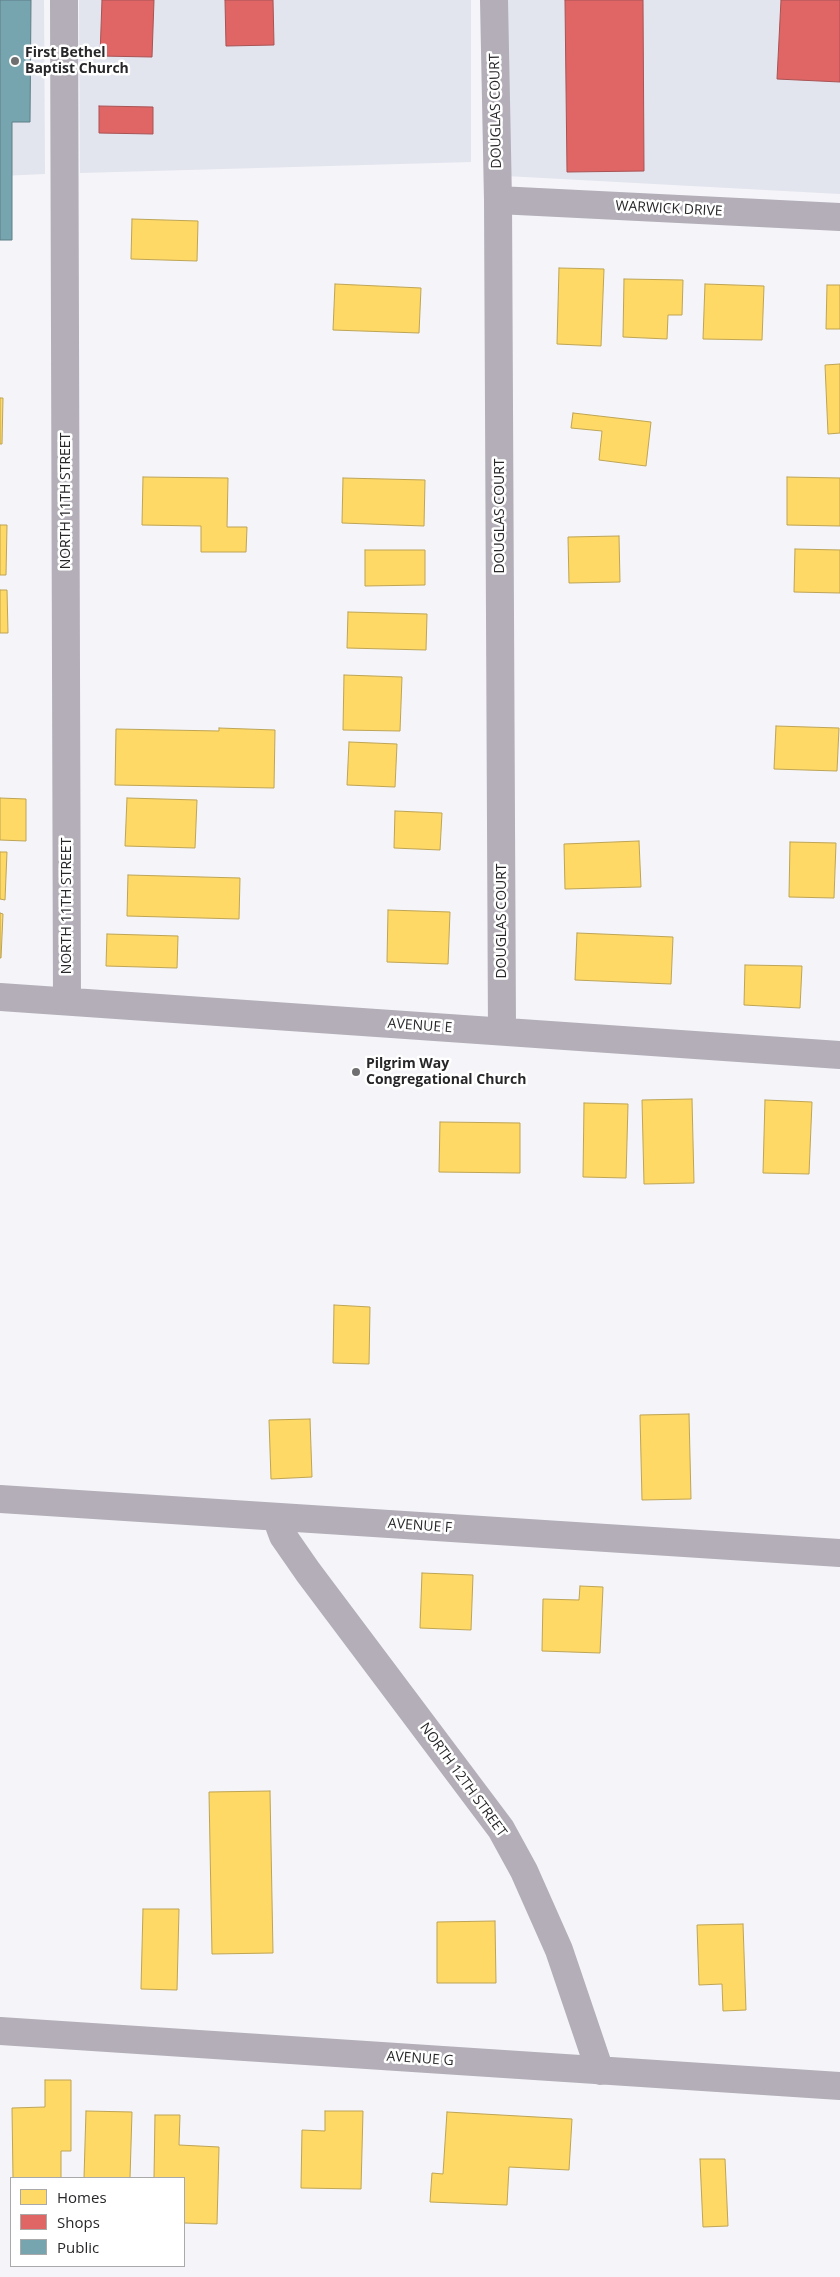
<!DOCTYPE html>
<style>
body{margin:0}
#map{position:relative;width:840px;height:2277px;overflow:hidden;background:#f4f4f9;font-family:"Open Sans",sans-serif}
canvas{display:block}
.legend{position:absolute;left:10px;top:2177px;width:175px;height:90px;box-sizing:border-box;background:#fff;border:1px solid #a9a9aa;margin:0;padding:6px 9px;list-style:none;font-size:15px;color:#27272a}
.legend li{display:flex;align-items:center;gap:10px;height:25px}
.legend b{width:25px;border:1px solid #a9a9aa}
</style>
<div id="map">
<canvas width="840" height="2277"></canvas>
<ul class="legend">
<li><b style="height:14px;background:#ffd966"></b>Homes</li>
<li><b style="height:14px;background:#e06666"></b>Shops</li>
<li><b style="height:14px;background:#76a5af"></b>Public</li>
</ul>
</div>
<script>
const g = document.querySelector('canvas').getContext('2d');
g.lineJoin = 'round';
function paint(path, color) {
  g.fillStyle = color;
  g.fill(path, 'evenodd');
}
function poly(rows) {
  const path = new Path2D();
  for (const r of rows) {
    path.moveTo(r[0], r[1]);
    for (let i = 2; i < r.length; i += 2) path.lineTo(r[i], r[i + 1]);
  }
  return path;
}
function strokePath(path, color, width, dash) {
  g.strokeStyle = color;
  g.lineWidth = width;
  g.lineCap = dash ? 'butt' : 'round';
  g.setLineDash(dash || []);
  g.stroke(path);
}
function write(font, color, halo, rows, align = 'center') {
  g.font = font + ' "Open Sans",sans-serif';
  g.lineWidth = 5;
  g.setLineDash([]);
  g.textBaseline = 'middle';
  g.strokeStyle = halo;
  g.fillStyle = color;
  for (const [text, x, y, turn = 0] of rows) {
    g.save();
    g.translate(x, y);
    g.rotate((+turn || 0) * Math.PI / 180);
    g.textAlign = isNaN(turn) ? turn : align;
    if (halo) g.strokeText(text, 0, 0);
    g.fillText(text, 0, 0);
    g.restore();
  }
}
paint(poly([
 [0,0,44,0,45,174,0,176],
 [79,0,471,0,471,162,80,173],
 [506,0,840,0,840,194,506,176]
]), '#e2e4ee');
const homes = poly([
 [132,219,198,221,197,261,131,259,132,219],
 [559,268,604,269,601,346,557,344,559,268],
 [624,279,683,280,682,315,668,315,667,339,623,337,624,279],
 [335,284,421,288,419,333,333,330,335,284],
 [705,284,764,286,762,340,703,339,705,284],
 [827,285,840,285,840,329,826,329,827,285],
 [840,364,840,433,828,434,825,365,840,364],
 [0,398,3,398,2,444,0,444,0,398],
 [573,413,651,422,646,466,599,460,602,431,571,428,573,413],
 [143,477,228,478,227,527,247,527,246,552,201,552,201,526,142,525,143,477],
 [787,477,840,478,840,526,787,525,787,477],
 [343,478,425,480,424,526,342,523,343,478],
 [0,525,7,525,6,575,0,575,0,525],
 [619,536,620,582,569,583,568,537,619,536],
 [795,549,840,550,840,593,794,592,795,549],
 [365,550,425,550,425,585,365,586,365,550],
 [0,590,7,590,8,633,0,633,0,590],
 [348,612,427,614,426,650,347,648,348,612],
 [344,675,402,677,400,731,343,730,344,675],
 [776,726,839,728,837,771,774,769,776,726],
 [219,728,275,730,274,788,115,785,116,729,219,731,219,728],
 [349,742,397,744,395,787,347,785,349,742],
 [0,798,26,799,26,841,0,840,0,798],
 [127,798,197,800,195,848,125,846,127,798],
 [395,811,442,813,440,850,394,848,395,811],
 [639,841,641,887,565,889,564,844,639,841],
 [790,842,836,843,834,898,789,897,790,842],
 [0,852,7,852,5,900,0,899,0,852],
 [128,875,240,878,239,919,127,916,128,875],
 [388,910,450,912,448,964,387,962,388,910],
 [0,913,3,914,1,958,0,958,0,913],
 [577,933,673,937,671,984,575,980,577,933],
 [107,934,178,936,177,968,106,966,107,934],
 [745,965,802,966,800,1008,744,1005,745,965],
 [692,1099,694,1183,644,1184,642,1100,692,1099],
 [765,1100,812,1102,809,1174,763,1173,765,1100],
 [584,1103,628,1104,626,1178,583,1177,584,1103],
 [440,1122,520,1123,520,1173,439,1172,440,1122],
 [334,1305,370,1307,369,1364,333,1363,334,1305],
 [689,1414,691,1499,642,1500,640,1415,689,1414],
 [310,1419,312,1477,271,1479,269,1420,310,1419],
 [422,1573,473,1575,471,1630,420,1628,422,1573],
 [580,1586,603,1587,600,1653,542,1651,543,1599,579,1600,580,1586],
 [270,1791,273,1953,212,1954,209,1792,270,1791],
 [143,1909,179,1909,177,1990,141,1989,143,1909],
 [495,1921,496,1983,437,1983,437,1922,495,1921],
 [743,1924,746,2010,723,2011,722,1984,699,1985,697,1925,743,1924],
 [45,2080,71,2080,71,2151,61,2151,61,2178,13,2178,12,2108,45,2107,45,2080],
 [86,2111,132,2112,130,2178,84,2178,86,2111],
 [325,2111,363,2111,361,2189,301,2188,302,2130,325,2131,325,2111],
 [447,2112,572,2119,569,2170,509,2167,507,2205,430,2202,432,2173,443,2174,447,2112],
 [155,2115,180,2115,179,2145,219,2147,217,2224,184,2223,184,2178,154,2178,155,2115],
 [700,2159,725,2159,728,2226,703,2227,700,2159]
]);
paint(homes, '#ffd966');
strokePath(homes, '#bea454', 1);
const shops = poly([
 [102,0,154,0,152,57,100,56,102,0],
 [225,0,273,0,274,45,226,46,225,0],
 [565,0,643,0,644,171,567,172,565,0],
 [781,0,840,0,840,82,777,79,781,0],
 [99,106,153,107,153,134,99,133,99,106]
]);
paint(shops, '#e06666');
strokePath(shops, '#a85354', 1);
const public = poly([
 [0,0,31,0,30,122,12,122,12,240,0,240,0,0]
]);
paint(public, '#76a5af');
strokePath(public, '#5e7f87', 1);
strokePath(poly([
 [64,0,67,1001],
 [494,0,498,200,502,1031],
 [498,200,840,217],
 [0,997,840,1055],
 [0,1499,840,1553],
 [276,1517,283,1536,308,1572,501,1829,524,1871,559,1950,600,2071],
 [0,2031,840,2086]
]), '#b3aeb8', 28);
for (const [x, y, r, color] of [
 [15,61,5,"#6f6f72"],
 [356,1072,5,"#6f6f72"]
]) {
  const dot = new Path2D();
  dot.arc(x, y, r, 0, 2 * Math.PI);
  g.fillStyle = color;
  g.fill(dot);
  strokePath(dot, '#fff', 2);
}
write('bold 14px', '#27272a', '#fff', [
 ["First Bethel",25,53],
 ["Baptist Church",25,69],
 ["Pilgrim Way",366,1064],
 ["Congregational Church",366,1080]
], 'left');
write('14px', '#27272a', '#fff', [
 ["DOUGLAS COURT",496,111,-91],
 ["WARWICK DRIVE",669,209,3],
 ["NORTH 11TH STREET",66,501,-90],
 ["DOUGLAS COURT",500,516,-90],
 ["NORTH 11TH STREET",67,906,-90],
 ["DOUGLAS COURT",502,921,-90],
 ["AVENUE E",420,1026,4],
 ["AVENUE F",420,1526,4],
 ["NORTH 12TH STREET",463,1780,54],
 ["AVENUE G",420,2059,4]
]);
</script>
